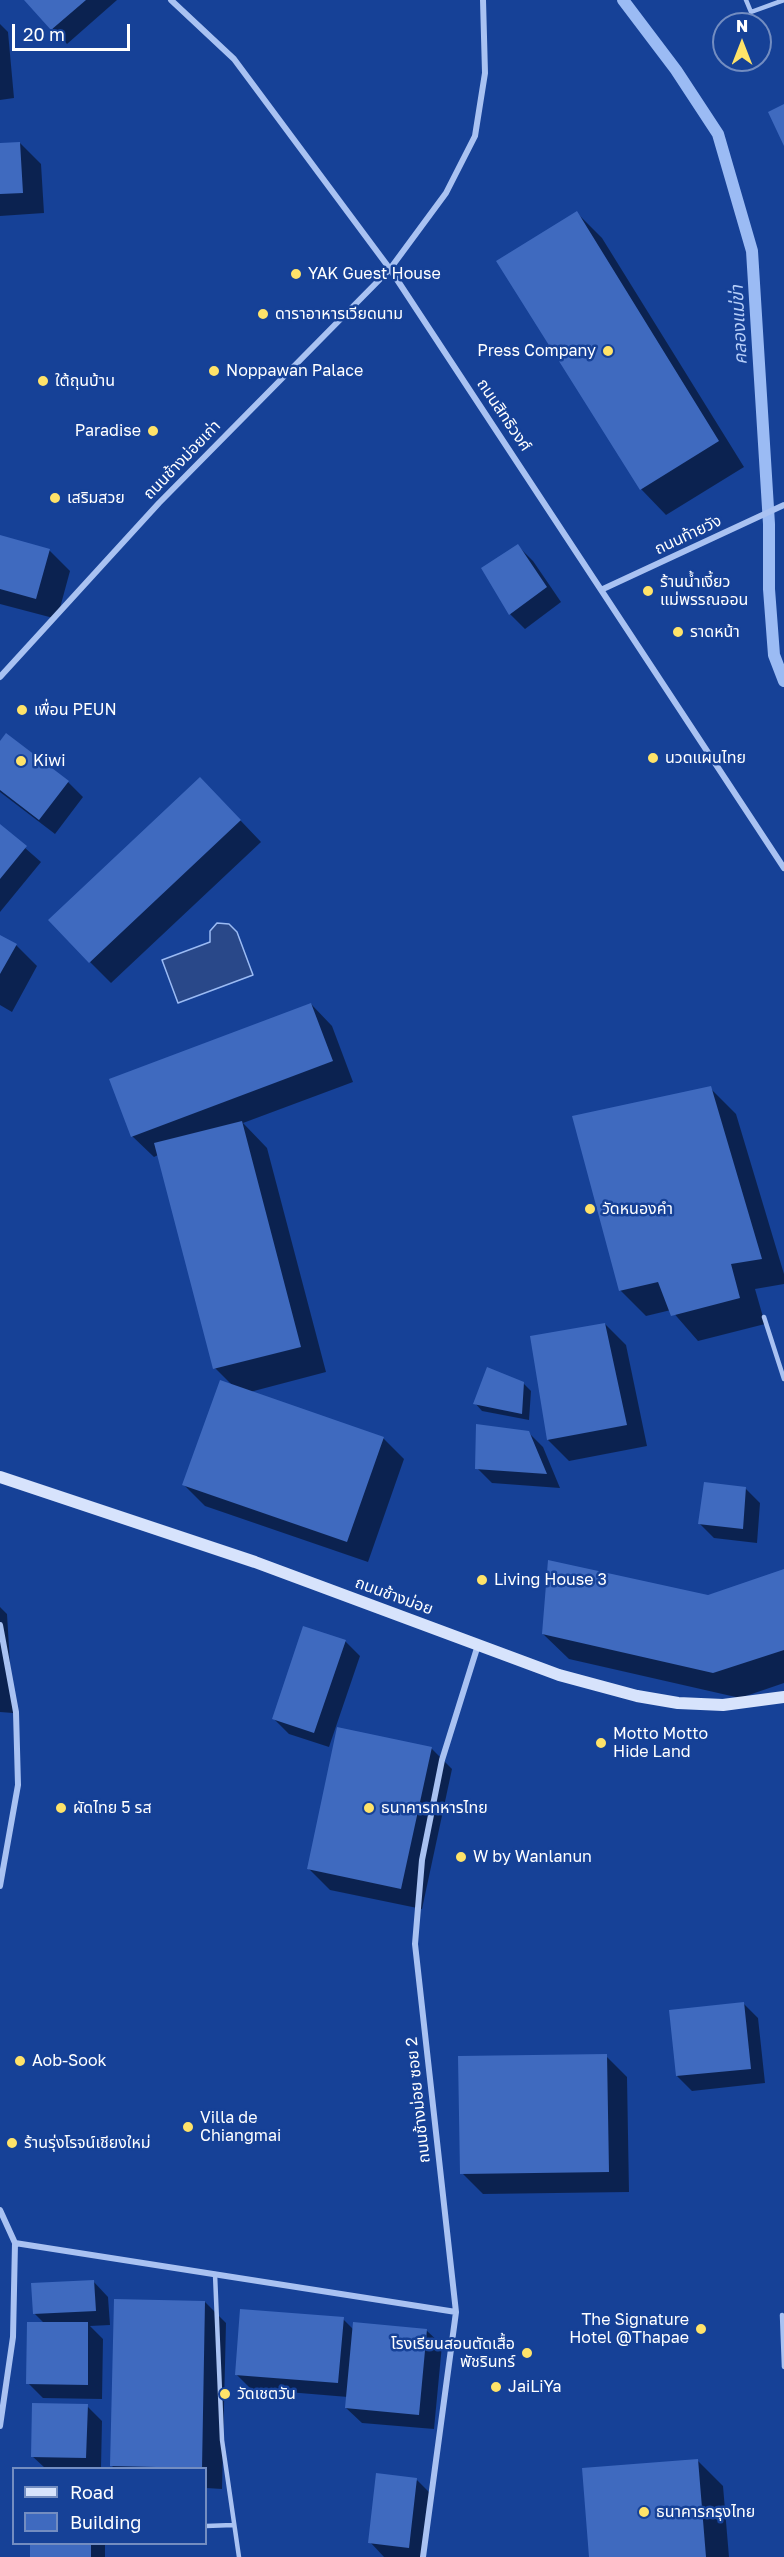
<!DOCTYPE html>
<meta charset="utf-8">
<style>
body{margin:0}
#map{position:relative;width:784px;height:2557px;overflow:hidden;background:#164197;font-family:"Golos Text",sans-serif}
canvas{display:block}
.legend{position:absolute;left:12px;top:2467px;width:195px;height:78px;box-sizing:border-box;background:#164197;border:2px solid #738dc1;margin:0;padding:8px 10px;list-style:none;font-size:18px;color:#fff}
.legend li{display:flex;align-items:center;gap:12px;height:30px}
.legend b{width:30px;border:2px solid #738dc1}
.north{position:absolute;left:712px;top:12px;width:60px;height:60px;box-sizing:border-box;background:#164197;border:2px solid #738dc1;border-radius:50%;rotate:0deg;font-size:16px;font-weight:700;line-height:24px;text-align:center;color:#fff}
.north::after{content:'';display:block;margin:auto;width:21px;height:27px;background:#ffe369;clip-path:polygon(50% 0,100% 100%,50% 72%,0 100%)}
.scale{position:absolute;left:12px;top:24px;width:118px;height:27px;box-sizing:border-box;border:3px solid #fff;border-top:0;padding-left:8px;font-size:18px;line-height:21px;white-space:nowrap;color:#fff;-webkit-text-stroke:4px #164197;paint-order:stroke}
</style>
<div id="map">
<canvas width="784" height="2557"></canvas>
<ul class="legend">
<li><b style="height:8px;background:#d7e3fc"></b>Road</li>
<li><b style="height:16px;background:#3f6abf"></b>Building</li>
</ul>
<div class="north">N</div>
<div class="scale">20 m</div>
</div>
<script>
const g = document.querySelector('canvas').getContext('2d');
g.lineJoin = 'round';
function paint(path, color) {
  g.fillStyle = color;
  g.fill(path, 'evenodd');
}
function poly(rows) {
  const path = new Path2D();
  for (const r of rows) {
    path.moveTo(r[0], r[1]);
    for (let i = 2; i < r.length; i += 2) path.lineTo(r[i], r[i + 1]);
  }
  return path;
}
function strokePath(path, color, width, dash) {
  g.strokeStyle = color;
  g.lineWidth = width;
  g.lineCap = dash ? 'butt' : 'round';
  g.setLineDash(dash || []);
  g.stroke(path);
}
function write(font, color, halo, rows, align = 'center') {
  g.font = font + ' "Golos Text","Noto Sans Thai",sans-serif';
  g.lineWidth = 5;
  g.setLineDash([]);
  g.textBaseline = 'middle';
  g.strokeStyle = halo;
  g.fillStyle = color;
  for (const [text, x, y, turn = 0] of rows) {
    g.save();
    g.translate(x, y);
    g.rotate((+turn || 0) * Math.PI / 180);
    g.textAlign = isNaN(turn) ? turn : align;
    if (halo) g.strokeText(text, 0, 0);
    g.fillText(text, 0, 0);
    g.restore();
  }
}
const water = poly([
 [217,923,229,924,237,932,253,975,178,1003,162,960,210,942,210,931,217,923]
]);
paint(water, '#294889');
strokePath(water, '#9bbbf4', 1.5);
paint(poly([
 [26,0,117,0,67,44],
 [0,24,8,32,14,98,0,100],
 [20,143,41,164,44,213,0,216,0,144],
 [577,213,602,238,744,467,666,515,641,489],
 [0,537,49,550,70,571,57,619,0,604],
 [518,546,533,561,561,602,525,629,510,614,483,568],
 [0,743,68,782,83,797,55,834,0,792],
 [221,800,261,842,111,983,90,962],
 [0,826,41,862,0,912],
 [0,936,16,945,37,966,12,1012,0,1005],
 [311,1004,332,1026,353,1082,243,1123,267,1148,326,1372,250,1392,383,1438,404,1459,368,1562,205,1506,184,1485,232,1385,215,1368,158,1155,154,1157,132,1136],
 [710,1088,736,1114,784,1274,784,1284,755,1289,765,1324,698,1341,671,1310,646,1316,620,1290],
 [605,1324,626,1345,647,1446,569,1461,548,1440],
 [523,1383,531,1391,529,1420,482,1411,475,1403],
 [528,1432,543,1447,560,1488,492,1483,477,1468],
 [745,1488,760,1503,757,1543,714,1538,699,1523],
 [784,1571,784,1683,740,1698,569,1659,543,1634,708,1596],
 [0,1607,7,1614,13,1713,0,1712],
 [345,1641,360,1656,329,1747,289,1734,274,1719],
 [431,1748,452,1769,422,1909,330,1890,309,1869],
 [743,2003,758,2018,765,2083,692,2091,677,2076],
 [606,2056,627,2077,629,2192,483,2194,462,2173],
 [93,2281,108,2297,110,2325,90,2326,103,2339,102,2399,43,2398,28,2383,44,2323,34,2313],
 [205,2302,226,2323,222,2489,206,2488,206,2468,114,2468,112,2466],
 [343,2319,354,2330,426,2330,442,2345,434,2429,362,2423,346,2408,348,2397,251,2389,236,2374],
 [87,2406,102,2421,101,2468,45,2468,32,2456],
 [697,2460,723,2486,729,2557,590,2557],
 [417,2480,432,2495,424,2557,384,2557,370,2542],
 [32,2544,105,2544,105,2557,32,2557]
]), '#0007');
strokePath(poly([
 [623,0,676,70,718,134,752,251,769,524,769,589,774,655,784,681]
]), '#9bbbf4', 12);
paint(poly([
 [24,0,86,0,51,30],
 [784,104,784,146,768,112],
 [20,142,23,193,0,194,0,143],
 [577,211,719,441,640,490,496,261],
 [0,535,50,549,36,599,0,589],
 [518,544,547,587,509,615,481,568],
 [6,733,69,781,39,820,0,790,0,741],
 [200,777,241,820,89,963,48,920],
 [0,824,27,846,0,879],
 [0,935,17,944,0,974],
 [311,1003,333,1061,131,1137,109,1079],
 [711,1086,762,1259,731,1264,740,1298,671,1316,658,1282,619,1291,572,1116],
 [242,1121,301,1347,213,1369,154,1143],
 [605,1323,627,1425,547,1440,530,1336],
 [487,1367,524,1382,522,1414,473,1404],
 [220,1380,384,1437,347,1542,182,1485],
 [476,1424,529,1431,547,1474,475,1469],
 [704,1482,746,1487,743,1529,698,1524],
 [548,1560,708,1595,784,1569,784,1650,713,1673,542,1634],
 [303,1626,346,1640,314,1733,272,1719],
 [337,1727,432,1747,401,1889,307,1869],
 [744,2002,751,2069,676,2076,669,2010],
 [607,2054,609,2172,460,2174,458,2056],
 [94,2280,96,2311,33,2314,31,2283],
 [114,2299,205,2301,202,2468,110,2466],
 [240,2309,344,2317,338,2383,235,2375],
 [27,2322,88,2322,88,2385,26,2384],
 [353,2322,427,2329,419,2415,345,2408],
 [32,2403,88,2404,86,2458,31,2457],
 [698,2459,706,2557,589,2557,582,2468],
 [376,2473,417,2478,409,2548,368,2543],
 [30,2544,91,2544,91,2557,30,2557]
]), '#3f6abf');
strokePath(poly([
 [746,0,751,12,784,0],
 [764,1317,784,1379],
 [215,2274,222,2440,239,2557],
 [782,2315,784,2367],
 [206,2526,233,2525]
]), '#a9c2f2', 4.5);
strokePath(poly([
 [171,0,234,59,390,269,784,868],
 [603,589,784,505],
 [0,677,159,503,390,269,446,193,475,136,485,73,483,0],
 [0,1625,16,1712,18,1785,0,1886],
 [0,2210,15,2243,13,2337,0,2426],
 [15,2243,456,2312],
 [423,2557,456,2312,415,1944,422,1860,442,1760,478,1645]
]), '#a9c2f2', 6);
strokePath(poly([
 [0,1477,255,1562,559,1675,637,1696,678,1703,723,1705,784,1697]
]), '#d7e3fc', 12);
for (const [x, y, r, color] of [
 [296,274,6,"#ffe369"],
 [263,314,6,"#ffe369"],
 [608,351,6,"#ffe369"],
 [214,371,6,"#ffe369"],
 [43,381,6,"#ffe369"],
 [153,431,6,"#ffe369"],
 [55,498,6,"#ffe369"],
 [648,591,6,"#ffe369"],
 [678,632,6,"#ffe369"],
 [22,710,6,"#ffe369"],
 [653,758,6,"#ffe369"],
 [21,761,6,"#ffe369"],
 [590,1209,6,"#ffe369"],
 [482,1580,6,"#ffe369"],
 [601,1743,6,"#ffe369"],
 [61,1808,6,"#ffe369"],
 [369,1808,6,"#ffe369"],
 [461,1857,6,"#ffe369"],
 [20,2061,6,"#ffe369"],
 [188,2127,6,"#ffe369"],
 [12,2143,6,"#ffe369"],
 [701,2329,6,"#ffe369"],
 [527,2353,6,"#ffe369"],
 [496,2387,6,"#ffe369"],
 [225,2394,6,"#ffe369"],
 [644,2512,6,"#ffe369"]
]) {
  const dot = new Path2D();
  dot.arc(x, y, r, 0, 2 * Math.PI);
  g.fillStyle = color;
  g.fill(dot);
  strokePath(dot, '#164197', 2);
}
write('16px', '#fff', '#164197', [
 ["YAK Guest House",308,274],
 ["ดาราอาหารเวียดนาม",275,314],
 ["Press Company",596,351,"right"],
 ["Noppawan Palace",226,371],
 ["ใต้ถุนบ้าน",55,381],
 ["Paradise",141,431,"right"],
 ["เสริมสวย",67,498],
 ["ร้านน้ำเงี้ยว",660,582],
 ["แม่พรรณออน",660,600],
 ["ราดหน้า",690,632],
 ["เพื่อน PEUN",34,710],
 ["นวดแผนไทย",665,758],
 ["Kiwi",33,761],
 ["วัดหนองคำ",602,1209],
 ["Living House 3",494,1580],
 ["Motto Motto",613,1734],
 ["Hide Land",613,1752],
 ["ผัดไทย 5 รส",73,1808],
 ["ธนาคารทหารไทย",381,1808],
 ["W by Wanlanun",473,1857],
 ["Aob-Sook",32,2061],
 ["Villa de",200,2118],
 ["Chiangmai",200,2136],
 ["ร้านรุ่งโรจน์เชียงใหม่",24,2143],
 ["The Signature",689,2320,"right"],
 ["Hotel @Thapae",689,2338,"right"],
 ["โรงเรียนสอนตัดเสื้อ",515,2344,"right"],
 ["พัชรินทร์",515,2362,"right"],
 ["JaiLiYa",508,2387],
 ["วัดเชตวัน",237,2394],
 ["ธนาคารกรุงไทย",656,2512]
], 'left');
write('16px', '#fff', '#164197', [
 ["ถนนสิทธิวงศ์",504,415,56],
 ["ถนนช้างม่อยเก่า",182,460,-46],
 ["ถนนท้ายวัง",688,535,-25],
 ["ถนนช้างม่อย",394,1596,20],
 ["ถนนช้างม่อย ซอย 2",418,2100,-96]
]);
write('italic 18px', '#b5cdf8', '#164197', [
 ["คลองแม่ข่า",739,325,-93]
]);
</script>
